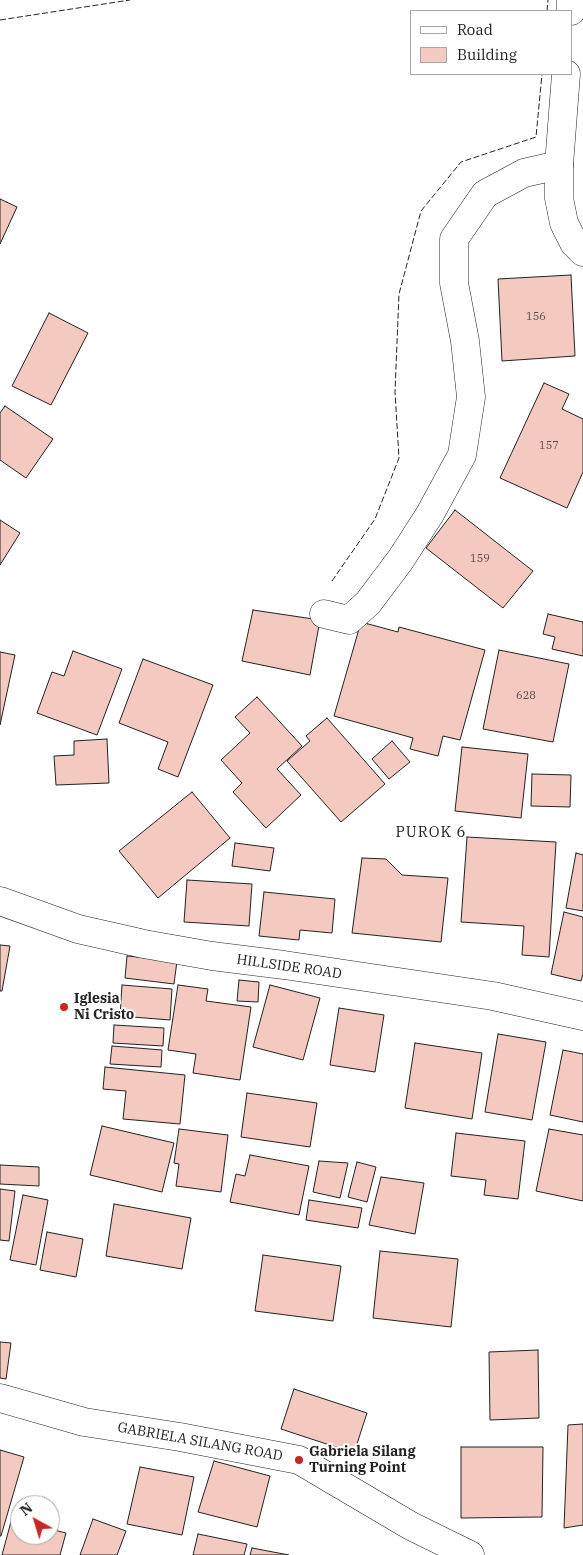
<!DOCTYPE html>
<style>
body{margin:0}
#map{position:relative;width:583px;height:1555px;overflow:hidden;background:#fff;font-family:"IBM Plex Serif",serif}
canvas{display:block}
.legend{position:absolute;left:410px;top:10px;width:162px;height:65px;box-sizing:border-box;background:#fff;border:1px solid #a7a7a7;margin:0;padding:6px 9px;list-style:none;font-size:15px;color:#222}
.legend li{display:flex;align-items:center;gap:10px;height:25px}
.legend b{width:25px;border:1px solid #a7a7a7}
.north{position:absolute;left:10px;top:1495px;width:50px;height:50px;box-sizing:border-box;background:#fff;border:1px solid #a7a7a7;border-radius:50%;rotate:321deg;font-size:14px;font-weight:700;line-height:20px;text-align:center;color:#222}
.north::after{content:'';display:block;margin:auto;width:18px;height:22px;background:#c62828;clip-path:polygon(50% 0,100% 100%,50% 72%,0 100%)}
</style>
<div id="map">
<canvas width="583" height="1555"></canvas>
<ul class="legend">
<li><b style="height:6px;background:#fff"></b>Road</li>
<li><b style="height:14px;background:#f3c9c0"></b>Building</li>
</ul>
<div class="north">N</div>
</div>
<script>
const g = document.querySelector('canvas').getContext('2d');
g.lineJoin = 'round';
function paint(path, color) {
  g.fillStyle = color;
  g.fill(path, 'evenodd');
}
function poly(rows) {
  const path = new Path2D();
  for (const r of rows) {
    path.moveTo(r[0], r[1]);
    for (let i = 2; i < r.length; i += 2) path.lineTo(r[i], r[i + 1]);
  }
  return path;
}
function strokePath(path, color, width, dash) {
  g.strokeStyle = color;
  g.lineWidth = width;
  g.lineCap = dash ? 'butt' : 'round';
  g.setLineDash(dash || []);
  g.stroke(path);
}
function write(font, color, halo, rows, align = 'center') {
  g.font = font + ' "IBM Plex Serif",serif';
  g.lineWidth = 4;
  g.setLineDash([]);
  g.textBaseline = 'middle';
  g.strokeStyle = halo;
  g.fillStyle = color;
  for (const [text, x, y, turn = 0] of rows) {
    g.save();
    g.translate(x, y);
    g.rotate((+turn || 0) * Math.PI / 180);
    g.textAlign = isNaN(turn) ? turn : align;
    if (halo) g.strokeText(text, 0, 0);
    g.fillText(text, 0, 0);
    g.restore();
  }
}
const building = poly([
 [0,199,17,207,0,244,0,199],
 [571,275,575,356,502,361,498,279,571,275],
 [49,313,88,333,51,405,12,386,49,313],
 [544,383,569,394,562,409,583,419,583,472,567,508,500,478,544,383],
 [5,406,53,439,26,478,0,460,0,413,5,406],
 [455,510,533,571,503,608,426,548,455,510],
 [0,520,20,533,0,565,0,520],
 [253,610,320,620,310,675,242,661,253,610],
 [548,614,583,622,583,656,552,649,555,637,543,634,548,614],
 [361,622,398,632,399,627,485,650,460,740,443,736,438,756,410,749,413,738,334,716,361,622],
 [499,650,569,664,553,742,483,729,499,650],
 [73,651,122,669,97,735,37,713,52,672,64,676,73,651],
 [0,652,15,655,0,725,0,652],
 [143,659,213,685,178,777,158,769,168,742,119,723,143,659],
 [257,697,302,746,277,769,301,795,266,828,233,792,242,783,221,760,250,733,235,717,257,697],
 [327,718,385,784,341,822,287,761,310,741,306,736,327,718],
 [107,739,109,783,56,785,54,756,74,755,74,741,107,739],
 [392,741,410,762,389,779,372,759,392,741],
 [462,747,528,754,521,818,455,811,462,747],
 [532,774,571,775,570,807,531,806,532,774],
 [192,792,230,838,158,898,119,851,192,792],
 [467,837,556,842,549,957,522,955,524,926,461,922,467,837],
 [235,843,274,848,270,871,232,866,235,843],
 [576,853,583,855,583,911,566,908,576,853],
 [362,858,386,859,402,875,448,878,441,942,352,933,362,858],
 [187,880,252,884,249,926,184,922,187,880],
 [264,892,335,899,332,933,300,930,299,940,259,936,264,892],
 [564,912,583,917,583,974,581,981,551,974,564,912],
 [0,945,10,946,2,991,0,991,0,945],
 [127,956,177,961,174,984,125,978,127,956],
 [239,980,259,982,258,1002,237,1001,239,980],
 [122,985,172,989,170,1020,120,1016,122,985],
 [178,985,208,989,206,1001,251,1007,240,1080,193,1073,196,1054,168,1050,178,985],
 [270,985,320,998,303,1060,253,1047,270,985],
 [339,1008,384,1015,375,1072,330,1065,339,1008],
 [114,1025,164,1028,163,1046,113,1043,114,1025],
 [498,1034,546,1042,532,1120,485,1112,498,1034],
 [415,1043,482,1053,472,1119,405,1108,415,1043],
 [112,1046,162,1050,161,1067,110,1064,112,1046],
 [563,1050,583,1054,583,1122,550,1115,563,1050],
 [105,1067,185,1075,180,1124,123,1119,126,1091,103,1089,105,1067],
 [247,1093,317,1103,310,1147,241,1137,247,1093],
 [102,1126,174,1143,162,1192,90,1175,102,1126],
 [179,1129,228,1135,221,1192,176,1186,179,1164,174,1163,179,1129],
 [549,1129,583,1135,583,1201,536,1191,549,1129],
 [456,1133,525,1141,518,1199,484,1195,486,1180,451,1176,456,1133],
 [250,1155,309,1166,299,1215,230,1202,236,1174,245,1176,250,1155],
 [319,1161,348,1163,340,1198,313,1192,319,1161],
 [357,1162,376,1167,367,1202,348,1197,357,1162],
 [0,1165,39,1167,39,1186,0,1184,0,1165],
 [381,1177,424,1183,415,1234,369,1225,381,1177],
 [0,1189,15,1191,9,1241,0,1240,0,1189],
 [23,1195,48,1200,36,1265,10,1260,23,1195],
 [309,1200,362,1208,358,1228,306,1220,309,1200],
 [114,1204,191,1218,182,1269,106,1256,114,1204],
 [47,1232,83,1239,76,1277,40,1270,47,1232],
 [380,1251,458,1259,451,1327,373,1318,380,1251],
 [263,1255,341,1266,333,1321,255,1311,263,1255],
 [0,1342,11,1343,6,1379,0,1378,0,1342],
 [538,1350,539,1418,490,1420,489,1352,538,1350],
 [294,1389,367,1413,354,1453,281,1429,294,1389],
 [583,1424,583,1525,564,1528,568,1425,583,1424],
 [461,1447,543,1447,542,1517,461,1518,461,1447],
 [0,1450,24,1457,1,1536,0,1536,0,1450],
 [214,1461,270,1476,257,1527,198,1512,214,1461],
 [140,1467,194,1477,182,1535,127,1524,140,1467],
 [12,1518,20,1520,20,1535,50,1535,50,1529,66,1533,60,1555,2,1555,12,1518],
 [93,1519,126,1531,117,1555,80,1555,93,1519],
 [198,1534,247,1544,244,1555,193,1555,198,1534],
 [252,1548,289,1555,250,1555,252,1548]
]);
paint(building, '#f3c9c0');
strokePath(building, '#222', 1);
const street = poly([
 [324,614,349,620,368,603,401,559,430,514,462,455,471,397,465,341,454,283,454,239,485,194,524,173,559,165],
 [0,1398,84,1422,180,1437,299,1460,411,1526,470,1555]
]);
const secondary = poly([
 [571,11,571,0],
 [566,74,559,165,559,198,564,223,574,243,583,252],
 [0,901,78,929,144,944,212,956,284,965,493,996,583,1016]
]);
strokePath(street, '#222', 29);
strokePath(secondary, '#222', 29);
strokePath(street, '#fff', 28);
strokePath(secondary, '#fff', 28);
strokePath(poly([
 [547,11,548,0],
 [0,20,130,0],
 [332,581,375,519,399,458,395,392,399,294,421,211,461,162,536,137,542,74]
]), '#222', 1, [6, 2.5]);
for (const [x, y, r, color] of [
 [64,1007,5,"#c62828"],
 [299,1460,5,"#c62828"]
]) {
  const dot = new Path2D();
  dot.arc(x, y, r, 0, 2 * Math.PI);
  g.fillStyle = color;
  g.fill(dot);
  strokePath(dot, '#fff', 2);
}
write('11px', '#564c4a', null, [
 ["156",536,317],
 ["157",549,446],
 ["159",480,559],
 ["628",526,696]
]);
write('14px', '#222', '#fff', [
 ["HILLSIDE ROAD",289,967,8],
 ["GABRIELA SILANG ROAD",200,1442,10]
]);
write('bold 14px', '#222', '#fff', [
 ["Iglesia",74,999],
 ["Ni Cristo",74,1015],
 ["Gabriela Silang",309,1452],
 ["Turning Point",309,1468]
], 'left');
g.letterSpacing = '1px';
write('15px', '#222', '#fff', [
 ["PUROK 6",431,833]
]);
g.letterSpacing = '0px';
</script>
